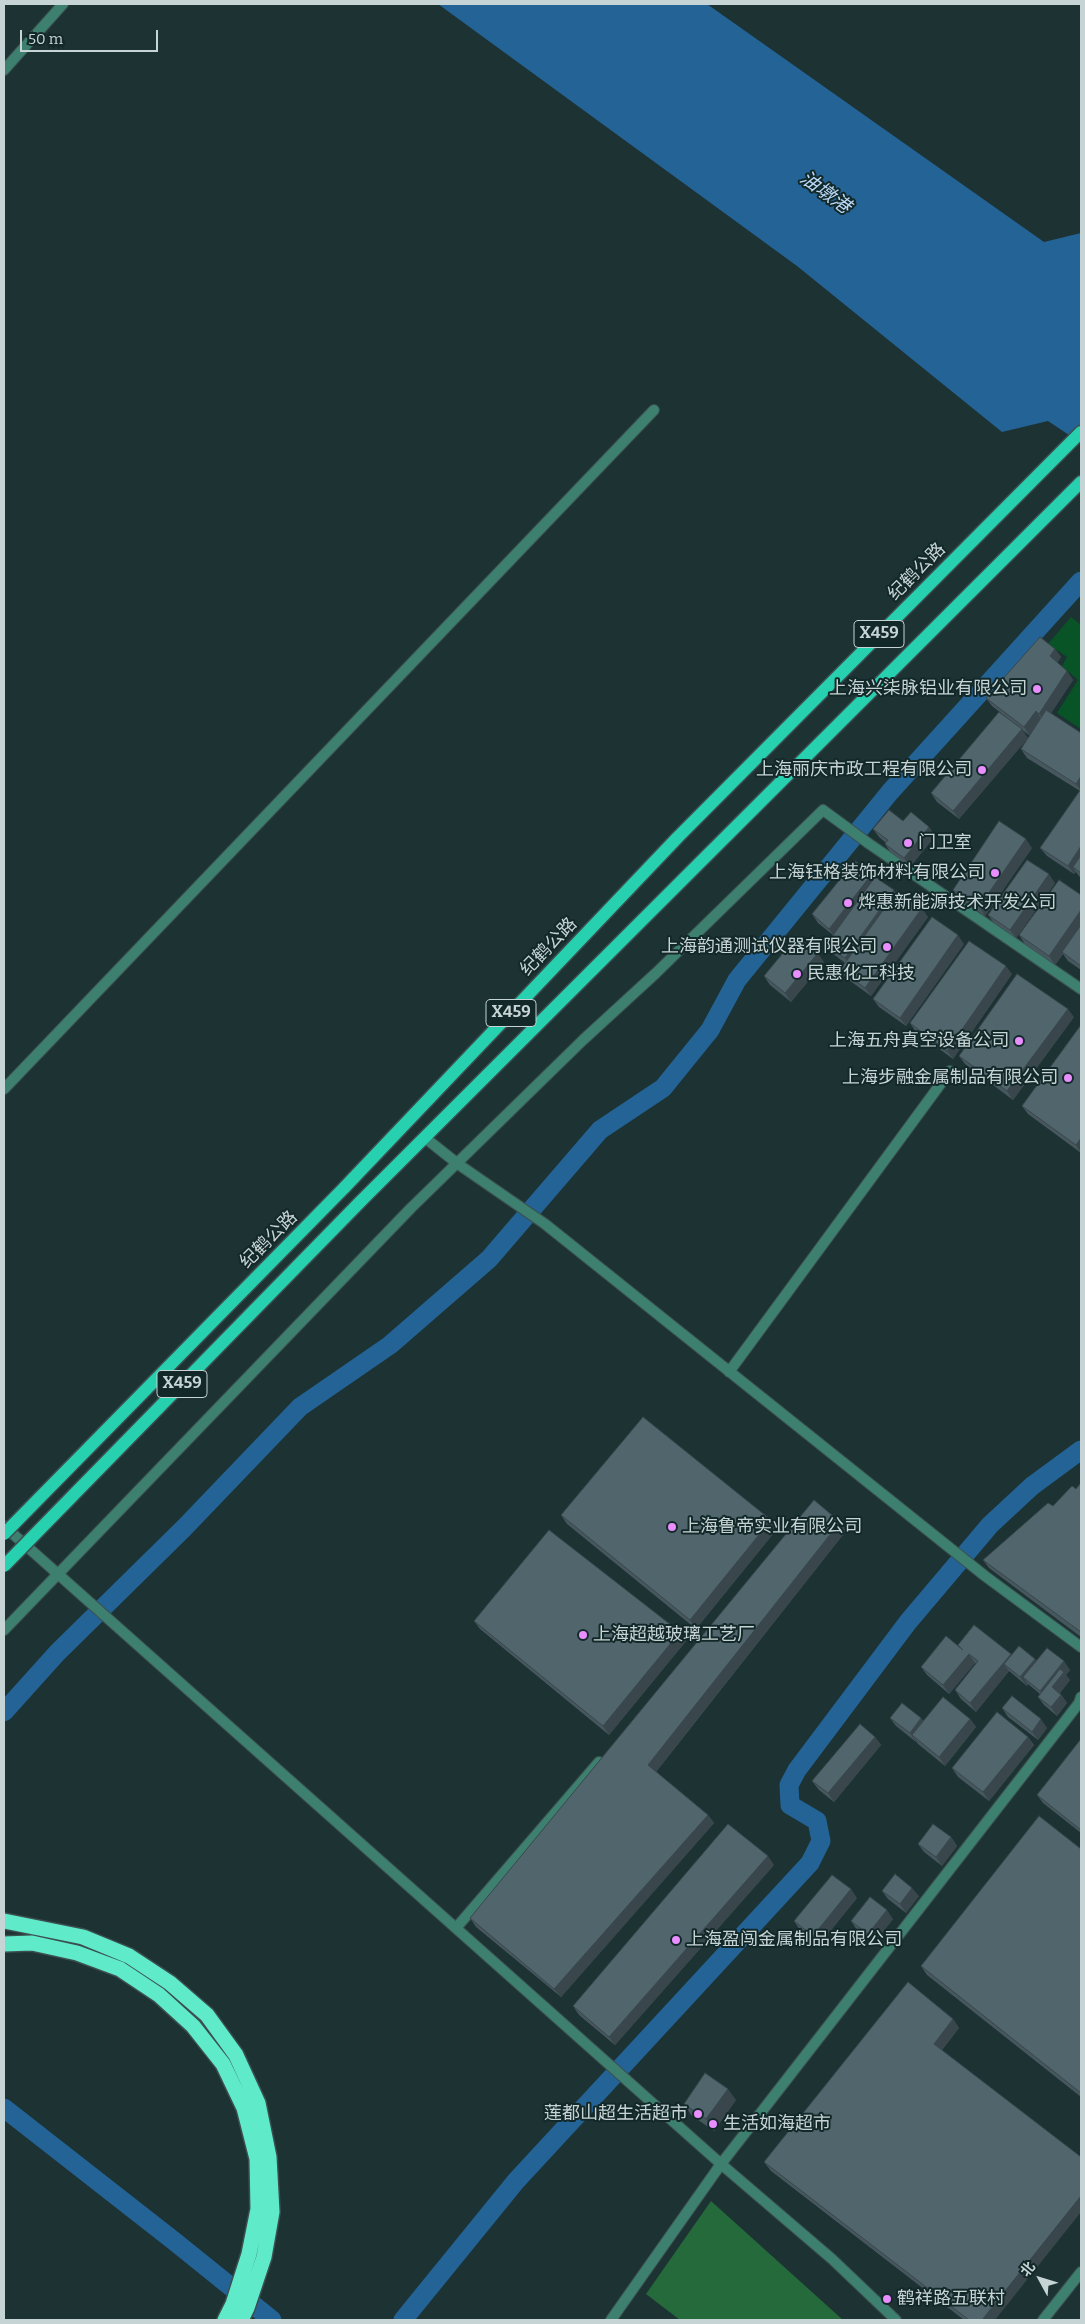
<!DOCTYPE html>
<meta charset="utf-8">
<style>
body{margin:0}
#map{position:relative;width:1085px;height:2324px;overflow:hidden;background:#1d3233;font-family:Bitter,"Noto Sans SC",serif}
canvas{display:block}
.frame{position:absolute;inset:0;border:5px solid #c7d4d5;pointer-events:none}
.north{position:absolute;left:1015px;top:2254px;width:50px;height:50px;-webkit-text-stroke:4px #132829;paint-order:stroke;rotate:309deg;font-size:14px;font-weight:700;line-height:20px;text-align:center;color:#c7d4d5}
.north::after{content:'';display:block;margin:auto;width:18px;height:22px;background:#c7d4d5;clip-path:polygon(50% 0,100% 100%,50% 72%,0 100%)}
.scale{position:absolute;left:20px;top:30px;width:138px;height:22px;box-sizing:border-box;border:2px solid #c7d4d5;border-top:0;padding-left:6px;font-size:15px;line-height:18px;white-space:nowrap;color:#c7d4d5;-webkit-text-stroke:4px #132829;paint-order:stroke}
</style>
<div id="map">
<canvas width="1085" height="2324"></canvas>
<div class="frame"></div>
<div class="north">北</div>
<div class="scale">50 m</div>
</div>
<script>
const g = document.querySelector('canvas').getContext('2d');
g.lineJoin = 'round';
function paint(path, color) {
  g.fillStyle = color;
  g.fill(path, 'evenodd');
}
function poly(rows) {
  const path = new Path2D();
  for (const r of rows) {
    path.moveTo(r[0], r[1]);
    for (let i = 2; i < r.length; i += 2) path.lineTo(r[i], r[i + 1]);
  }
  return path;
}
function strokePath(path, color, width, dash) {
  g.strokeStyle = color;
  g.lineWidth = width;
  g.lineCap = dash ? 'butt' : 'round';
  g.setLineDash(dash || []);
  g.stroke(path);
}
function write(font, color, halo, rows, align = 'center') {
  g.font = font + ' Bitter,"Noto Sans SC",serif';
  g.lineWidth = 4;
  g.setLineDash([]);
  g.textBaseline = 'middle';
  g.strokeStyle = halo;
  g.fillStyle = color;
  for (const [text, x, y, turn = 0] of rows) {
    g.save();
    g.translate(x, y);
    g.rotate((+turn || 0) * Math.PI / 180);
    g.textAlign = isNaN(turn) ? turn : align;
    if (halo) g.strokeText(text, 0, 0);
    g.fillText(text, 0, 0);
    g.restore();
  }
}
paint(poly([
 [1071,617,1081,625,1081,729,1057,713,1078,680,1062,666,1067,657,1048,644]
]), '#095427');
paint(poly([
 [711,2201,843,2320,680,2320,646,2294]
]), '#256a3b');
paint(poly([
 [438,4,707,4,1044,242,1081,233,1081,443,1048,421,1002,432,797,266]
]), '#246396');
strokePath(poly([
 [4,1712,57,1653,184,1528,300,1407,390,1345,489,1259,600,1130,663,1088,710,1030,737,980,890,792,1081,581],
 [4,2108,174,2241,272,2320],
 [403,2320,516,2181,810,1863,821,1841,817,1821,790,1805,789,1785,797,1770,908,1622,990,1525,1032,1486,1081,1450]
]), '#246396', 19);
const street = poly([
 [4,70,63,4],
 [4,1089,654,410],
 [424,1137,458,1164,545,1224,985,1576,1081,1647],
 [729,1372,950,1071],
 [4,1526,721,2164,832,2259,896,2320],
 [4,1630,411,1208,583,1040,656,973,823,810,868,843,1081,989],
 [456,1928,599,1762],
 [611,2320,721,2164,1079,1703,1081,1697],
 [1043,2320,1081,2272]
]);
const primary = poly([
 [344,1188,678,837,1081,432],
 [361,1201,1081,482]
]);
const highway = poly([
 [4,1921,83,1937,129,1956,170,1983,207,2015,236,2055,258,2103,269,2157,272,2212,264,2257,247,2308,241,2320],
 [4,1944,32,1943,77,1953,120,1969,159,1995,193,2026,223,2064,244,2108,257,2159,258,2209,249,2254,233,2304,225,2320]
]);
strokePath(street, '#3c4f50', 12);
strokePath(primary, '#3c4f50', 15);
strokePath(highway, '#3c4f50', 18);
strokePath(street, '#3d806f', 10);
strokePath(primary, '#27d1af', 12);
strokePath(highway, '#5febca', 15);
const primaryBridge = poly([
 [4,1534,344,1188],
 [4,1566,361,1201]
]);
strokePath(primaryBridge, '#3c4f50', 15, []);
strokePath(primaryBridge, '#27d1af', 12);
paint(poly([
 [1055,649,1061,657,1057,663,1067,671,1073,680,1051,713,1081,733,1081,878,1079,876,1076,872,1074,874,1047,856,1040,848,1080,791,1027,758,1021,749,1030,736,992,706,986,698],
 [1028,738,959,819,937,802,931,793],
 [903,821,929,827,935,836,910,867,891,853,885,844,886,843,879,837,873,829],
 [1032,848,985,916,959,898,953,890],
 [874,878,928,917,871,996,846,978,840,970,845,963,832,953,826,945,833,935,818,923,812,914],
 [1055,883,1016,938,994,923,988,915],
 [1081,895,1081,970,1068,961,1063,954,1055,965,1025,944,1019,935],
 [964,944,906,1026,879,1007,873,999],
 [824,962,791,1002,770,985,764,976],
 [1012,974,953,1059,916,1032,910,1023],
 [1074,1017,1013,1100,965,1064,959,1056],
 [1081,1025,1081,1153,1028,1114,1022,1106],
 [1081,1483,1081,1637,989,1568,983,1560,1076,1489],
 [561,1515,777,1529,696,1629,567,1524],
 [840,1522,846,1531,656,1772,708,1815,714,1823,561,1997,476,1927,470,1918],
 [474,1621,686,1641,609,1735,480,1629],
 [960,1648,1011,1654,1012,1655,1035,1659,1036,1661,1070,1670,1066,1675,1070,1680,1060,1693,1067,1703,1057,1716,1044,1705,1038,1697,1040,1694,1028,1684,1027,1686,1009,1671,976,1712,961,1699,955,1690,977,1663,975,1663,949,1694,927,1675,921,1667],
 [1002,1708,1047,1728,1038,1740,1008,1717],
 [890,1718,921,1718,923,1721,970,1719,976,1727,945,1766,918,1744,916,1741,916,1742,896,1726],
 [875,1737,881,1745,834,1802,819,1790,812,1781],
 [1028,1737,1034,1745,989,1801,958,1777,952,1768],
 [1081,1739,1081,1833,1043,1803,1037,1795],
 [951,1837,957,1846,942,1866,924,1852,918,1844],
 [1081,1849,1081,2097,927,1975,921,1966],
 [774,1865,615,2045,579,2015,573,2006],
 [882,1891,919,1896,906,1913,888,1899],
 [857,1898,819,1945,800,1930,794,1921],
 [893,1919,874,1943,857,1930,851,1921],
 [953,2019,959,2028,942,2050,995,2320,964,2320,771,2171,764,2162],
 [736,2100,714,2131,691,2115,684,2104]
]), '#46575e');
paint(poly([
 [1055,649,1061,657,1056,665,1050,656],
 [1067,671,1073,680,1045,722,1039,714],
 [1036,711,1042,720,1030,736,1024,727],
 [1022,729,1028,738,959,819,953,811],
 [1081,776,1081,791,1076,784],
 [929,827,935,836,910,867,904,858],
 [1026,839,1032,848,985,916,979,907],
 [1081,846,1081,864,1073,867,1076,872,1074,874,1068,866],
 [872,874,878,883,835,937,829,929],
 [1049,874,1055,883,1016,938,1010,930],
 [894,890,900,899,851,967,845,958],
 [922,908,928,917,871,996,865,988],
 [1081,910,1081,928,1062,952,1063,954,1055,965,1049,956],
 [958,935,964,944,906,1026,900,1018],
 [818,953,824,962,791,1002,785,993],
 [1006,966,1012,974,953,1059,947,1051],
 [1068,1009,1074,1017,1013,1100,1007,1091],
 [1081,1138,1081,1153,1076,1145],
 [771,1520,777,1529,696,1629,690,1620],
 [840,1522,846,1531,654,1774,648,1765],
 [680,1632,686,1641,609,1735,603,1726],
 [969,1654,975,1663,949,1694,943,1685],
 [1011,1654,1017,1662,1004,1664,1009,1671,976,1712,970,1703],
 [1035,1659,1041,1668,1023,1677,1028,1684,1027,1686,1020,1677],
 [1064,1661,1070,1670,1066,1675,1070,1680,1058,1695,1046,1700,1040,1691],
 [1061,1695,1067,1703,1057,1716,1051,1707],
 [921,1718,927,1727,912,1735,916,1741,916,1742,910,1733],
 [970,1719,976,1727,945,1766,939,1757],
 [1041,1719,1047,1728,1038,1740,1032,1732],
 [875,1737,881,1745,834,1802,828,1793],
 [1028,1737,1034,1745,989,1801,983,1792],
 [708,1815,714,1823,561,1997,554,1989],
 [951,1837,957,1846,942,1866,936,1857],
 [768,1856,774,1865,615,2045,609,2037],
 [912,1888,919,1896,906,1913,900,1904],
 [851,1889,857,1898,819,1945,813,1936],
 [887,1910,893,1919,874,1943,868,1934],
 [953,2019,959,2028,940,2052,934,2044],
 [728,2089,736,2100,714,2131,706,2119],
 [1081,2196,1081,2212,995,2320,982,2320]
]), '#39474c');
const building = poly([
 [1040,637,1055,649,1050,656,1067,671,1039,714,1036,711,1024,727,986,698,1040,637],
 [1046,710,1081,733,1081,776,1076,784,1021,749,1046,710],
 [999,712,1022,729,953,811,931,793,999,712],
 [1081,789,1081,846,1068,866,1040,848,1081,789],
 [889,810,903,821,911,812,929,827,904,858,885,844,888,840,873,829,889,810],
 [999,821,1026,839,979,907,953,890,999,821],
 [1081,855,1081,873,1073,867,1081,855],
 [1027,860,1049,874,1010,930,988,915,1027,860],
 [855,861,872,874,829,929,812,914,855,861],
 [875,877,894,890,845,958,826,945,875,877],
 [1059,880,1081,895,1081,910,1049,956,1019,935,1059,880],
 [897,891,922,908,865,988,840,970,897,891],
 [932,917,958,935,900,1018,873,999,932,917],
 [1081,925,1081,966,1062,952,1081,925],
 [797,936,818,953,785,993,764,976,797,936],
 [969,941,1006,966,947,1051,910,1023,969,941],
 [1017,974,1068,1009,1007,1091,959,1056,1017,974],
 [1081,1025,1081,1138,1076,1145,1022,1106,1081,1025],
 [643,1417,771,1520,690,1620,561,1515,643,1417],
 [1081,1483,1081,1632,983,1560,1048,1503,1053,1506,1072,1486,1076,1489,1081,1483],
 [814,1500,840,1522,648,1765,708,1815,554,1989,470,1918,814,1500],
 [549,1530,680,1632,603,1726,474,1621,549,1530],
 [974,1625,1011,1654,970,1703,955,1690,978,1661,969,1654,943,1685,921,1667,946,1636,963,1650,958,1645,974,1625],
 [1019,1646,1035,1659,1020,1677,1004,1664,1019,1646],
 [1047,1648,1064,1661,1040,1691,1023,1677,1047,1648],
 [1060,1669,1064,1672,1052,1687,1061,1695,1051,1707,1038,1697,1060,1669],
 [1012,1696,1041,1719,1032,1732,1002,1708,1012,1696],
 [943,1697,970,1719,939,1757,912,1735,943,1697],
 [902,1703,921,1718,910,1733,890,1718,902,1703],
 [997,1712,1028,1737,983,1792,952,1768,997,1712],
 [860,1724,875,1737,828,1793,812,1781,860,1724],
 [1081,1739,1081,1830,1037,1795,1081,1739],
 [1039,1816,1081,1849,1081,2093,921,1966,1039,1816],
 [728,1824,768,1856,609,2037,573,2006,728,1824],
 [933,1824,951,1837,936,1857,918,1844,933,1824],
 [895,1874,912,1888,900,1904,882,1891,895,1874],
 [832,1875,851,1889,813,1936,794,1921,832,1875],
 [870,1897,887,1910,868,1934,851,1921,870,1897],
 [908,1982,953,2019,934,2044,1081,2157,1081,2196,982,2320,969,2320,764,2162,908,1982],
 [705,2073,728,2089,706,2119,684,2104,705,2073]
]);
paint(building, '#51656d');
strokePath(building, '#39474c', 1);
for (const [x, y, r, color] of [
 [1037,689,5,"#e88eff"],
 [982,770,5,"#e88eff"],
 [908,843,5,"#e88eff"],
 [995,873,5,"#e88eff"],
 [848,903,5,"#e88eff"],
 [887,947,5,"#e88eff"],
 [797,974,5,"#e88eff"],
 [1019,1041,5,"#e88eff"],
 [1068,1078,5,"#e88eff"],
 [672,1527,5,"#e88eff"],
 [583,1635,5,"#e88eff"],
 [676,1940,5,"#e88eff"],
 [698,2114,5,"#e88eff"],
 [713,2124,5,"#e88eff"],
 [887,2299,5,"#e88eff"]
]) {
  const dot = new Path2D();
  dot.arc(x, y, r, 0, 2 * Math.PI);
  g.fillStyle = color;
  g.fill(dot);
  strokePath(dot, '#132829', 2);
}
for (const [x, y, w] of [
 [879,634,50],
 [511,1013,50],
 [182,1384,50]
]) {
  const box = new Path2D();
  box.roundRect(x - w / 2, y - 13.5, w, 27, 4);
  g.fillStyle = '#132829';
  g.fill(box);
  strokePath(box, '#c7d4d5', 1);
}
write('bold 16px', '#c7d4d5', null, [
 ["X459",879,634],
 ["X459",511,1013],
 ["X459",182,1384]
]);
write('18px', '#c7d4d5', '#132829', [
 ["纪鹤公路",917,572,-45],
 ["纪鹤公路",549,947,-46],
 ["纪鹤公路",269,1240,-45]
]);
write('18px', '#c7d4d5', '#132829', [
 ["上海兴柒脉铝业有限公司",1027,689,"right"],
 ["上海丽庆市政工程有限公司",972,770,"right"],
 ["门卫室",918,843],
 ["上海钰格装饰材料有限公司",985,873,"right"],
 ["烨惠新能源技术开发公司",858,903],
 ["上海韵通测试仪器有限公司",877,947,"right"],
 ["民惠化工科技",807,974],
 ["上海五舟真空设备公司",1009,1041,"right"],
 ["上海步融金属制品有限公司",1058,1078,"right"],
 ["上海鲁帝实业有限公司",682,1527],
 ["上海超越玻璃工艺厂",593,1635],
 ["上海盈闯金属制品有限公司",686,1940],
 ["莲都山超生活超市",688,2114,"right"],
 ["生活如海超市",723,2124],
 ["鹤祥路五联村",897,2299]
], 'left');
write('italic 19px', '#badaf8', '#132829', [
 ["油墩港",825,193,36]
]);
</script>
